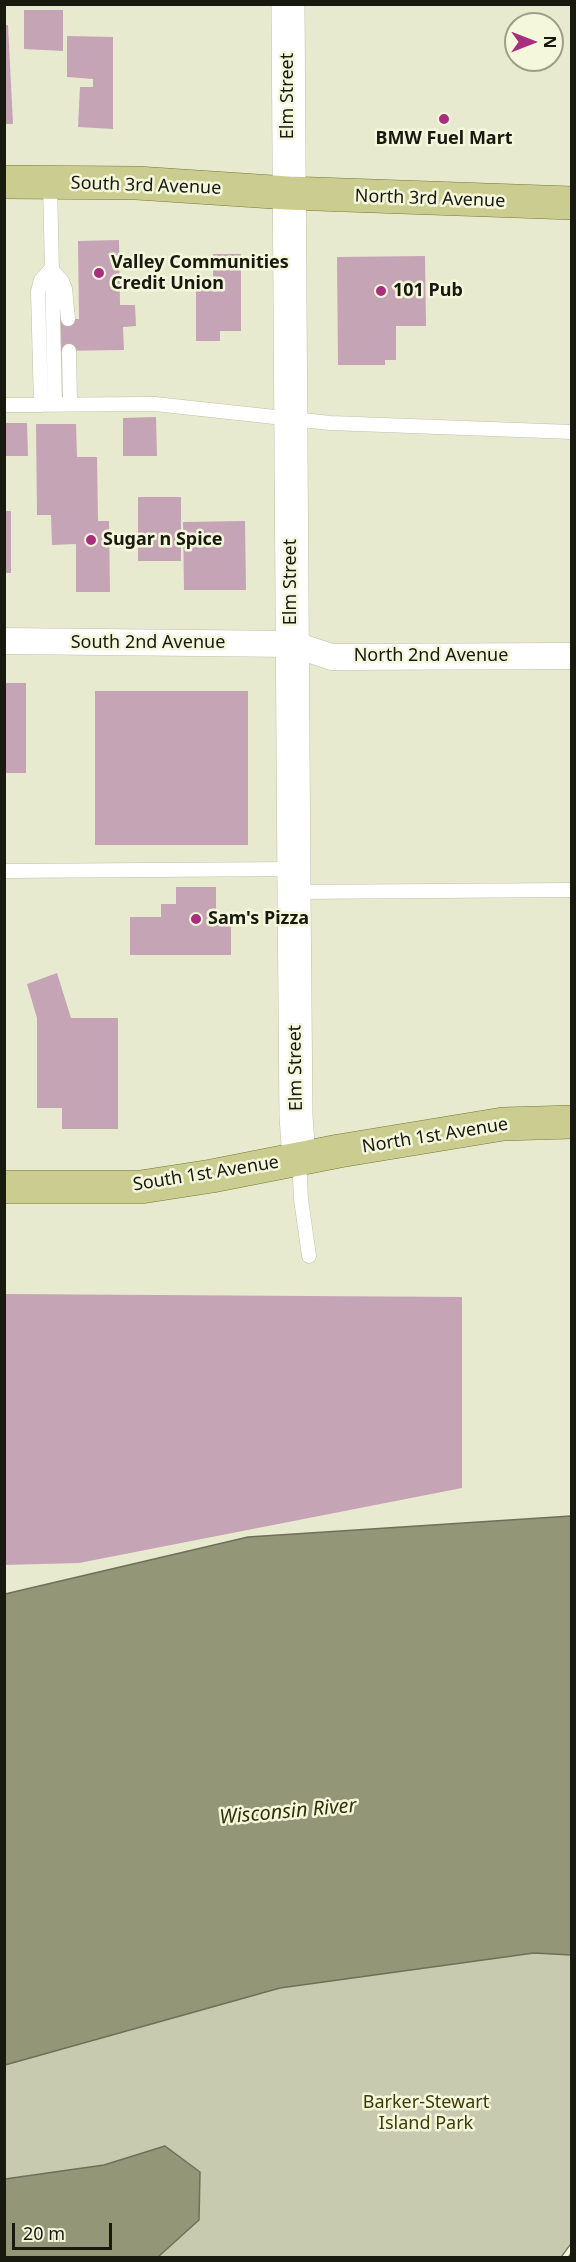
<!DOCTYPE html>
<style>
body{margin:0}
#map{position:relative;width:576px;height:2262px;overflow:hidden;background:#e7eacf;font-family:"Noto Sans",sans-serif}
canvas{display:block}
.frame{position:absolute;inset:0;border:6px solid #18190f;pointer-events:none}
.north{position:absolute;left:504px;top:12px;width:60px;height:60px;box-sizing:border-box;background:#f4f7dc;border:2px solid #9c9e8a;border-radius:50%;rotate:90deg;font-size:16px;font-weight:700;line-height:24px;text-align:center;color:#18190f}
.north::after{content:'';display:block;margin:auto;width:21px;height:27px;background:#ab2d7d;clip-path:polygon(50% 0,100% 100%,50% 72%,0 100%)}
.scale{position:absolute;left:12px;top:2223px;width:100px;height:27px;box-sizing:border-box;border:3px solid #18190f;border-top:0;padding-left:8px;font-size:18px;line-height:21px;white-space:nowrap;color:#18190f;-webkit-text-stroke:4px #f4f7dc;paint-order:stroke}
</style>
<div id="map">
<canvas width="576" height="2262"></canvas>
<div class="frame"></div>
<div class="north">N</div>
<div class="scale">20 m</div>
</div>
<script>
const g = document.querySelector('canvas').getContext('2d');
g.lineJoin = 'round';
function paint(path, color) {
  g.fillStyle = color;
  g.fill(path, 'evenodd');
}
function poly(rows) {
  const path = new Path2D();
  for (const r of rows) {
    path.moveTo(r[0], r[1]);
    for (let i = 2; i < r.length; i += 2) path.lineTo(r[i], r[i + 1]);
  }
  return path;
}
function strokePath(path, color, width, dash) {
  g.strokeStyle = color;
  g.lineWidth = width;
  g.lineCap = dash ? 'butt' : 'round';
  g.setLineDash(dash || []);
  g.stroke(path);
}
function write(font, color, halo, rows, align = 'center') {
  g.font = font + ' "Noto Sans",sans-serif';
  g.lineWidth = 5;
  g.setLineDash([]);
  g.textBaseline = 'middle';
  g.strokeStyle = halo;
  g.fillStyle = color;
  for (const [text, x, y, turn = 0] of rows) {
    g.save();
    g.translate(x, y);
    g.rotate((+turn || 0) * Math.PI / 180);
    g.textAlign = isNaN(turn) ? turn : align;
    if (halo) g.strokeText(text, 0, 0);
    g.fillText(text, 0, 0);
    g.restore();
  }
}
paint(poly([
 [534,1953,571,1955,571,2257,158,2257,199,2220,165,2146,104,2165,5,2179,4,2065,280,1988]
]), '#c7caaf');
const water = poly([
 [571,1516,571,1955,534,1953,280,1988,5,2065,5,1594,248,1537,571,1516],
 [165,2146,200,2172,199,2220,158,2257,5,2257,5,2179,104,2165,165,2146]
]);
paint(water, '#939677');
strokePath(water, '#6e7058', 1.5);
paint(poly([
 [24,10,63,10,63,51,24,49],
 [4,25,8,25,13,124,4,124],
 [67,36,113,37,113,129,78,127,80,87,93,87,93,79,67,77],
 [119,240,120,305,135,305,136,326,123,327,124,350,57,351,57,319,79,319,78,241],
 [213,254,241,254,241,331,220,331,220,341,196,341,196,287,213,287],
 [425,256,426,326,396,326,396,360,385,360,385,365,338,365,337,257],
 [156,417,157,456,123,456,123,418],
 [4,423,27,423,28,456,4,456],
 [36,424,76,424,77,457,97,457,98,521,109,521,110,592,76,592,76,544,52,545,51,515,37,515],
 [138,497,181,497,181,561,138,561],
 [4,511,11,511,11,573,4,573],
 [245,521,246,590,184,590,183,522],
 [4,683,26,683,26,773,4,773],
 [95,691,248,691,248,845,95,845],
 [176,887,216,887,216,917,231,917,231,955,130,955,130,917,161,917,161,904,176,904],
 [57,973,71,1018,118,1018,118,1129,62,1129,62,1108,37,1108,37,1018,27,984],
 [4,1294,462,1297,462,1488,79,1563,4,1565]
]), '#c5a4b5');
const service = poly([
 [50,183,55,405],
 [51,269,62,281,65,289,68,319],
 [69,351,70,404],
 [4,405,155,404,330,423,572,432],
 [41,405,38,291,41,280,51,269],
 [4,871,293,869],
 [294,892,572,890],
 [299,1159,301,1199,309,1256]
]);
const minor = poly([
 [4,641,292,644,332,657,572,656]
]);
const tertiary = poly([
 [288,4,294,892,296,1116,299,1159]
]);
const primary = poly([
 [4,182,137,183,288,193,572,203],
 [4,1187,141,1187,212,1176,339,1151,503,1124,572,1122]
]);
strokePath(service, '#bec1a7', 15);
strokePath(minor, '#bec1a7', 27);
strokePath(tertiary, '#bec1a7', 34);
strokePath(primary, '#747932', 34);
strokePath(service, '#fff', 14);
strokePath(minor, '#fff', 26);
strokePath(tertiary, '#fff', 33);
strokePath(primary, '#cacd8f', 33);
const rail = poly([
 [564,2258,572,2247]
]);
strokePath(rail, '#707261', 7);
strokePath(rail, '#f4f7dc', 4.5, [14]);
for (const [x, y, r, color] of [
 [444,119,6,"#ab2d7d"],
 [99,273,6,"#ab2d7d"],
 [381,291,6,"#ab2d7d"],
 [91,540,6,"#ab2d7d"],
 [196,919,6,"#ab2d7d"]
]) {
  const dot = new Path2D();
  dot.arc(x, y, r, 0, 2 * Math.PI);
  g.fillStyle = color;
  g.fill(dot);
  strokePath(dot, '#f4f7dc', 2);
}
write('18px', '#18190f', '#f4f7dc', [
 ["Elm Street",288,96,-90],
 ["South 3rd Avenue",146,186,2],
 ["North 3rd Avenue",430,199,2],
 ["Elm Street",291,582,-90],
 ["South 2nd Avenue",148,643],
 ["North 2nd Avenue",431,656],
 ["Elm Street",296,1068,-91],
 ["North 1st Avenue",435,1136,-9],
 ["South 1st Avenue",206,1174,-9]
]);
write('bold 18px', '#18190f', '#f4f7dc', [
 ["BMW Fuel Mart",444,139,"center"],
 ["Valley Communities",111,263],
 ["Credit Union",111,284],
 ["101 Pub",393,291],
 ["Sugar n Spice",103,540],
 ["Sam's Pizza",208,919]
], 'left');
write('18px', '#3b3d03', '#f4f7dc', [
 ["Barker-Stewart",426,2103],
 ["Island Park",426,2124]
]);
write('italic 20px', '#2f3107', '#f4f7dc', [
 ["Wisconsin River",288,1812,-5]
]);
</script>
